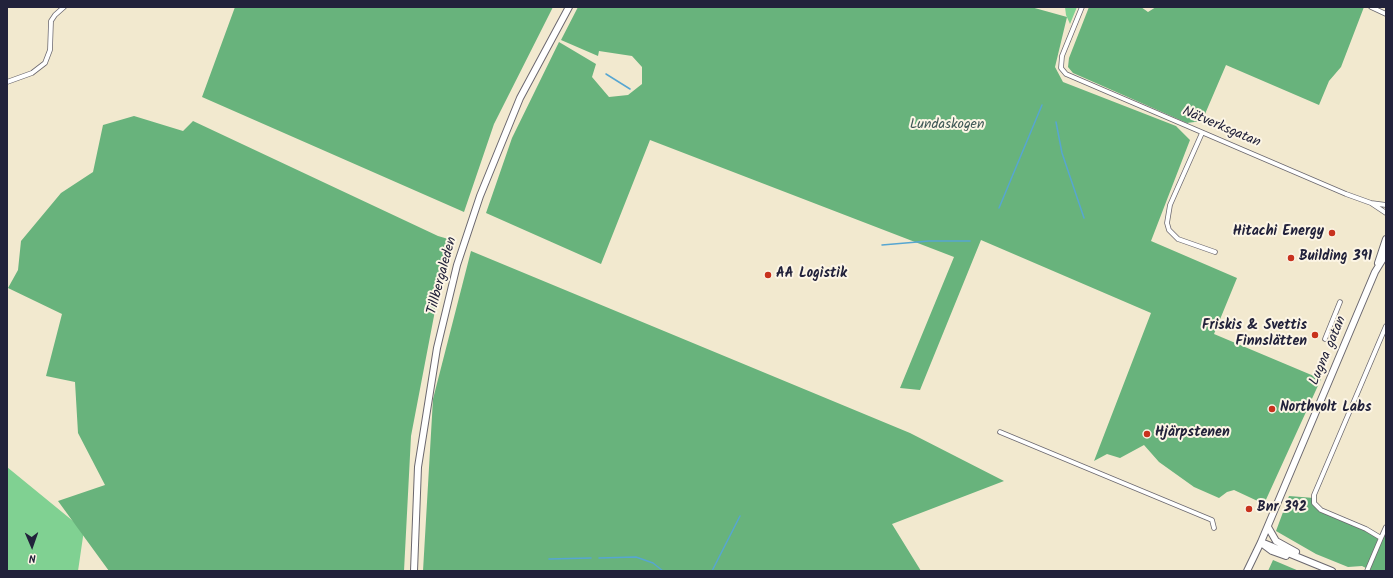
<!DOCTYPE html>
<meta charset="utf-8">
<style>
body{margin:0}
#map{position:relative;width:1393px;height:578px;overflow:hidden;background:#f2e9cf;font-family:Kalam,sans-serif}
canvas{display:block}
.frame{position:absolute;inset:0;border:8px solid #22223b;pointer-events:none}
.north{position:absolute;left:12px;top:526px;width:40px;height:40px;-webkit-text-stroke:3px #fcf5e5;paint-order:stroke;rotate:178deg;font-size:11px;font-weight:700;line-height:16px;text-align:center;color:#22223b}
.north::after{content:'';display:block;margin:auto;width:14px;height:18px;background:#22223b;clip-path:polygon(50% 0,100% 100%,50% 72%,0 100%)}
</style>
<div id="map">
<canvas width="1393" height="578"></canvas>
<div class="frame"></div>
<div class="north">N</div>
</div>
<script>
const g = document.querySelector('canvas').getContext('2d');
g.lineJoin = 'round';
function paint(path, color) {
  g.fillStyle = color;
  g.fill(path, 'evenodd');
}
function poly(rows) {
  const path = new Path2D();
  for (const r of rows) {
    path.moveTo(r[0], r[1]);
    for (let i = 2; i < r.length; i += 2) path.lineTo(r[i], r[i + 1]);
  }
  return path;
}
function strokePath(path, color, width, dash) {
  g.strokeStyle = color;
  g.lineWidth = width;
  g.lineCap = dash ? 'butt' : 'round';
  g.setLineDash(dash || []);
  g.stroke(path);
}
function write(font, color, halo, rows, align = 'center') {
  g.font = font + ' Kalam,sans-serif';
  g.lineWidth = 4;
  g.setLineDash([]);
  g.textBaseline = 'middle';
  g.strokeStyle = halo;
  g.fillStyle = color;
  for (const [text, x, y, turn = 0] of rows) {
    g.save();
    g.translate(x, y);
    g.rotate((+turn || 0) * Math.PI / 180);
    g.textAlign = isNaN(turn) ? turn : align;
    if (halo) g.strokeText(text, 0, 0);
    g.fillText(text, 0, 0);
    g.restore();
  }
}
paint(poly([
 [1065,7,1077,7,1070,24,1066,15],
 [7,467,84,530,78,571,7,571]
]), '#80d192');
paint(poly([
 [235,7,553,7,494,124,464,212,202,97],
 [578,7,1031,7,1067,17,1055,67,1063,82,1176,126,1190,140,1151,241,1237,278,1214,334,1321,379,1264,504,1234,490,1227,492,1219,498,1194,487,1159,462,1144,445,1120,458,1107,454,1094,461,1151,313,981,240,920,390,900,388,954,257,650,140,601,264,486,213,512,138,559,42,596,64,592,77,609,97,628,95,642,84,642,67,632,56,599,51,598,56,561,40],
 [1089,7,1141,7,1148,12,1156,7,1364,7,1341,67,1329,81,1319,105,1226,65,1202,121,1187,123,1073,73,1068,67,1069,58],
 [134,116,183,131,193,121,438,236,455,241,438,295,411,436,404,571,109,571,58,501,105,485,78,433,75,382,46,376,62,314,8,288,18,270,21,241,61,193,93,172,103,125],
 [471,251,910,433,1004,481,892,524,921,571,423,571,433,399],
 [1289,496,1314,498,1320,511,1381,536,1386,527,1386,571,1372,571,1362,566,1348,567,1316,554,1276,531],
 [1273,560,1299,571,1268,571]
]), '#68b37c');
strokePath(poly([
 [606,74,630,89],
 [1056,122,1062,153,1084,218],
 [999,208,1042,105],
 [882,245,929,241,970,241],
 [599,558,636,557,653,563,663,571],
 [549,559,591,558],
 [712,571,740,516]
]), '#57a6d1', 1.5);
const minor = poly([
 [1082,7,1062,56,1061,68,1066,74,1346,194,1371,203,1386,205],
 [1371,7,1386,14],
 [7,82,32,73,45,63,50,50,51,21,55,15,64,7],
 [1202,133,1170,205,1167,223,1169,230,1178,239,1215,252],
 [1371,203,1386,213],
 [1325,339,1340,302],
 [1000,432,1212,520,1214,528],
 [1381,538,1386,527],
 [1367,571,1381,538,1366,529,1321,510,1314,503,1314,495,1386,326]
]);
const secondary = poly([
 [1378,263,1386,239],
 [1268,527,1276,541,1296,552],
 [1261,542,1332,571],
 [1264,545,1272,551,1286,556],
 [414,571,418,467,437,348,457,265,480,196,520,98,569,7],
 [1247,571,1261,542,1375,272,1386,254]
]);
strokePath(minor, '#6b686f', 5.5);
strokePath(secondary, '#6b686f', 8);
strokePath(minor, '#fff', 4);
strokePath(secondary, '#fff', 6);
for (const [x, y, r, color] of [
 [1332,233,4,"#c8321e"],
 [1291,258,4,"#c8321e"],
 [768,275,4,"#c8321e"],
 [1315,335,4,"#c8321e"],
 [1272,409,4,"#c8321e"],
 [1147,434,4,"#c8321e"],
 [1249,509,4,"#c8321e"]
]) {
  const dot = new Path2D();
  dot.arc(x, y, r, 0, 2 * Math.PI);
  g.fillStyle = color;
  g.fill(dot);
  strokePath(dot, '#fcf5e5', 1.5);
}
write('14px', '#3e5755', '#fcf5e5', [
 ["Lundaskogen",947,126]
]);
write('14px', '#22223b', '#fcf5e5', [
 ["Nätverksgatan",1221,128,23],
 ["Tillbergaleden",443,276,-75],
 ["Lugna gatan",1329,351,-67]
]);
write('bold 14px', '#22223b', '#fcf5e5', [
 ["Hitachi Energy",1324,233,"right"],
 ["Building 391",1299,258],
 ["AA Logistik",776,275],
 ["Friskis & Svettis",1307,327,"right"],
 ["Finnslätten",1307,343,"right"],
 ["Northvolt Labs",1280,409],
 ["Hjärpstenen",1155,434],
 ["Bnr 392",1257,509]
], 'left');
</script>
